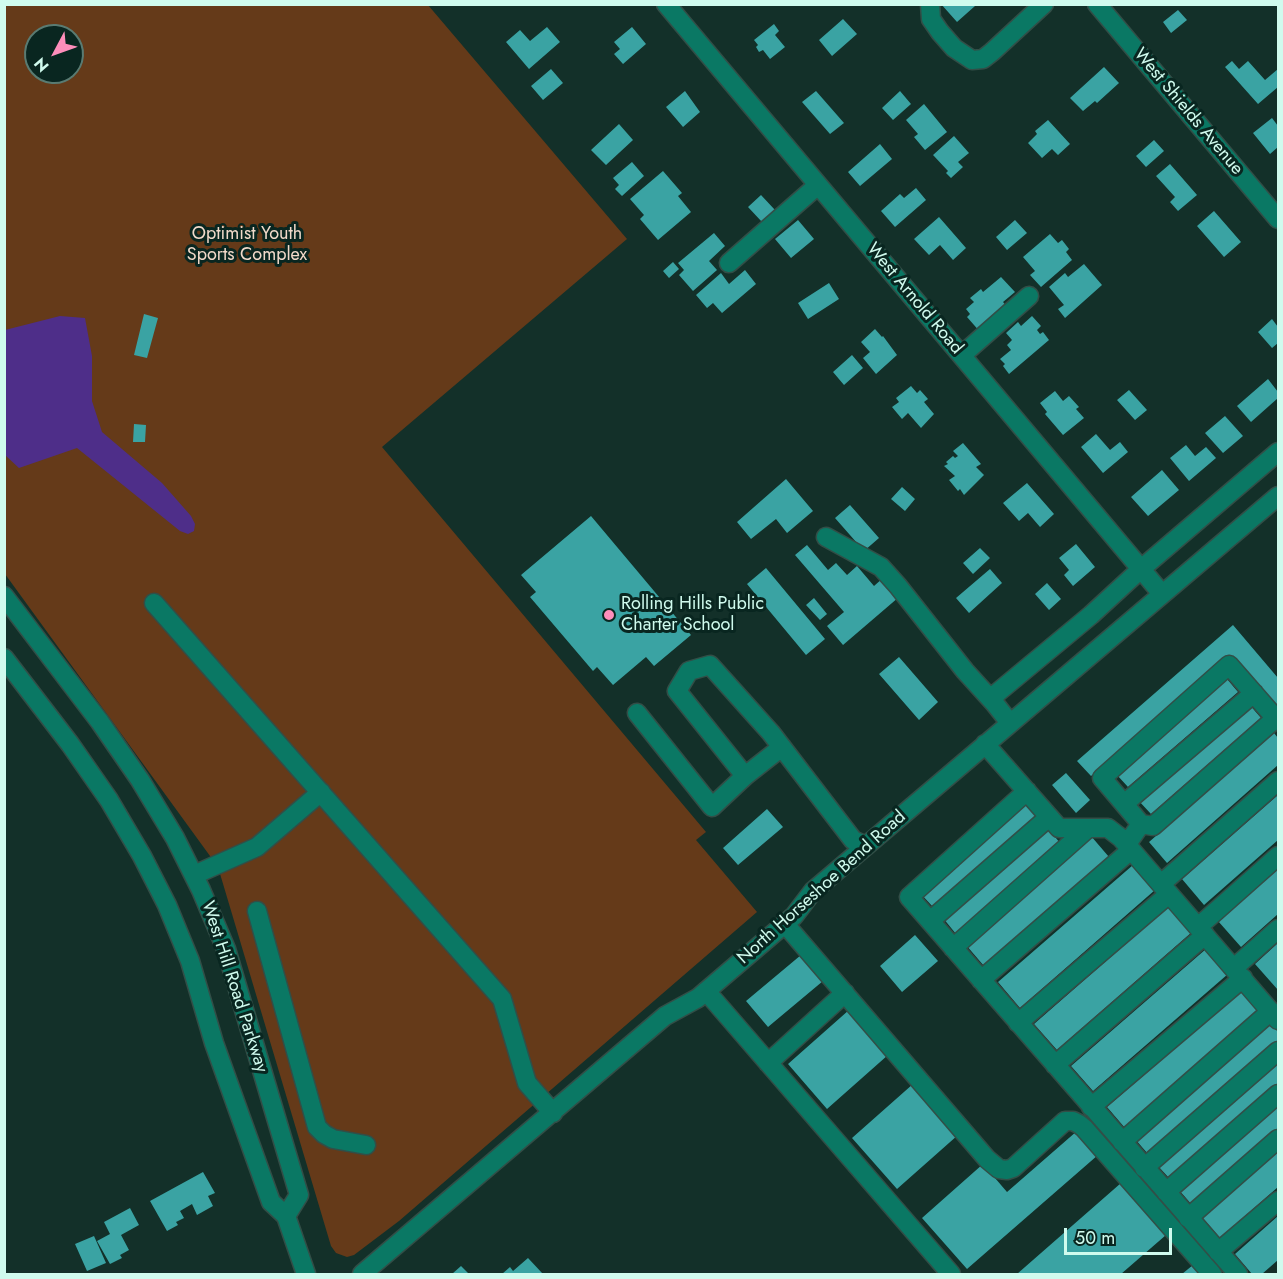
<!DOCTYPE html>
<style>
body{margin:0}
#map{position:relative;width:1283px;height:1279px;overflow:hidden;background:#133029;font-family:Jost,sans-serif}
canvas{display:block}
.frame{position:absolute;inset:0;border:6px solid #d0fbee;pointer-events:none}
.north{position:absolute;left:24px;top:24px;width:60px;height:60px;box-sizing:border-box;background:#092620;border:2px solid #597b72;border-radius:50%;rotate:229deg;font-size:16px;font-weight:700;line-height:24px;text-align:center;color:#d0fbee}
.north::after{content:'';display:block;margin:auto;width:21px;height:27px;background:#fe8ebb;clip-path:polygon(50% 0,100% 100%,50% 72%,0 100%)}
.scale{position:absolute;left:1064px;top:1228px;width:108px;height:27px;box-sizing:border-box;border:3px solid #d0fbee;border-top:0;padding-left:8px;font-size:18px;line-height:21px;white-space:nowrap;color:#d0fbee;-webkit-text-stroke:4px #092620;paint-order:stroke}
</style>
<div id="map">
<canvas width="1283" height="1279"></canvas>
<div class="frame"></div>
<div class="north">N</div>
<div class="scale">50 m</div>
</div>
<script>
const g = document.querySelector('canvas').getContext('2d');
g.lineJoin = 'round';
function paint(path, color) {
  g.fillStyle = color;
  g.fill(path, 'evenodd');
}
function poly(rows) {
  const path = new Path2D();
  for (const r of rows) {
    path.moveTo(r[0], r[1]);
    for (let i = 2; i < r.length; i += 2) path.lineTo(r[i], r[i + 1]);
  }
  return path;
}
function strokePath(path, color, width, dash) {
  g.strokeStyle = color;
  g.lineWidth = width;
  g.lineCap = dash ? 'butt' : 'round';
  g.setLineDash(dash || []);
  g.stroke(path);
}
function write(font, color, halo, rows, align = 'center') {
  g.font = font + ' Jost,sans-serif';
  g.lineWidth = 6;
  g.setLineDash([]);
  g.textBaseline = 'middle';
  g.strokeStyle = halo;
  g.fillStyle = color;
  for (const [text, x, y, turn = 0] of rows) {
    g.save();
    g.translate(x, y);
    g.rotate((+turn || 0) * Math.PI / 180);
    g.textAlign = isNaN(turn) ? turn : align;
    if (halo) g.strokeText(text, 0, 0);
    g.fillText(text, 0, 0);
    g.restore();
  }
}
paint(poly([
 [4,5,428,5,627,239,382,447,706,832,696,840,757,912,399,1221,354,1255,347,1257,336,1253,331,1246,218,867,5,574],
 [36,36,72,36,72,72,36,72]
]), '#653a19');
paint(poly([
 [60,316,85,318,92,356,92,401,102,432,162,483,191,516,195,524,194,531,188,534,180,531,77,448,19,468,5,455,5,330]
]), '#4e2e89');
paint(poly([
 [941,4,974,4,975,6,957,22],
 [1178,10,1187,20,1171,33,1163,22],
 [843,19,857,34,832,56,819,40],
 [774,24,779,31,775,35,785,47,770,59,763,50,759,52,756,47,758,45,754,40],
 [547,27,560,42,529,69,506,42,520,30,530,41],
 [632,27,646,44,623,64,614,54,620,49,614,42],
 [1232,61,1239,69,1248,61,1265,80,1278,69,1278,87,1258,104,1225,67],
 [1104,67,1119,83,1097,103,1095,101,1083,111,1070,98],
 [551,69,563,83,543,100,531,86],
 [685,91,700,112,683,127,666,107],
 [816,91,844,123,830,134,802,102],
 [900,91,911,104,893,120,882,108],
 [924,104,947,132,925,150,914,137,918,134,906,120],
 [1272,118,1278,126,1278,147,1270,154,1253,133],
 [1048,120,1070,144,1058,155,1052,149,1042,158,1028,143,1037,134,1035,131],
 [619,124,633,140,606,165,591,150],
 [954,136,969,153,958,162,963,167,951,178,946,173,948,171,933,155],
 [1154,140,1164,151,1146,167,1136,156],
 [880,144,892,159,860,186,848,172],
 [632,162,644,176,622,196,615,189,619,185,613,178],
 [1170,164,1197,195,1178,211,1170,202,1175,197,1156,176],
 [663,171,682,193,678,196,691,212,658,240,640,219,644,215,630,199],
 [916,188,926,200,895,227,881,211,900,194,904,198],
 [761,195,775,210,762,222,748,207],
 [1214,211,1241,242,1224,257,1197,226],
 [939,217,966,248,953,260,940,245,929,255,914,239],
 [798,220,814,239,791,258,775,239],
 [1015,220,1027,233,1007,250,996,237],
 [714,233,725,246,709,261,717,270,693,291,679,275,684,270,678,263],
 [1050,234,1058,243,1062,240,1069,249,1066,252,1072,260,1041,287,1030,275,1035,271,1023,257],
 [673,262,679,269,669,278,663,271],
 [1084,264,1102,285,1065,318,1058,309,1064,305,1049,287,1065,273,1068,277],
 [745,270,756,284,722,313,713,303,707,308,696,295,721,273,729,284],
 [1001,277,1015,292,1003,302,1009,309,981,333,967,317,970,314,966,309,974,302,970,298,981,289,983,292],
 [829,283,839,299,808,319,798,303],
 [144,314,158,318,147,358,134,355],
 [1032,316,1041,326,1037,330,1040,334,1043,332,1049,340,1009,374,1003,366,1005,364,1000,359,1011,350,1007,345,1012,340,1006,333,1018,322,1021,326],
 [1272,319,1278,327,1278,343,1272,348,1258,332],
 [875,329,882,337,883,336,897,355,876,374,863,358,870,352,861,342],
 [852,355,863,368,844,385,833,372],
 [1268,379,1278,392,1278,398,1251,422,1237,406],
 [911,386,917,393,920,390,928,399,924,402,934,414,921,428,908,413,902,419,892,407,899,402,896,398],
 [1129,390,1147,410,1135,420,1117,400],
 [1055,391,1063,401,1069,396,1079,407,1076,409,1084,418,1063,435,1045,414,1047,412,1040,403],
 [1225,416,1243,436,1223,453,1205,433],
 [134,424,146,425,145,442,133,442],
 [1096,434,1110,450,1120,442,1128,452,1103,473,1081,447],
 [963,443,981,464,976,467,984,475,964,495,960,489,958,491,949,480,955,476,944,466,948,464,946,462,953,456,955,458,958,456,953,451],
 [1186,445,1195,456,1206,447,1216,458,1189,481,1170,458],
 [1162,470,1179,490,1148,516,1131,497],
 [786,479,813,511,787,533,776,519,751,539,737,522],
 [1027,483,1054,514,1040,527,1028,513,1019,521,1003,503],
 [902,487,915,499,905,511,891,499],
 [850,505,879,538,864,551,835,518],
 [591,516,691,635,654,666,646,657,613,685,597,667,593,671,530,597,536,592,521,575],
 [1076,544,1095,567,1073,586,1064,575,1069,570,1059,558],
 [807,545,828,570,836,563,847,575,857,566,874,586,883,578,899,597,843,645,827,626,844,612,795,555],
 [980,548,990,558,973,574,963,563],
 [766,568,825,639,806,655,747,584],
 [990,569,1002,583,969,613,956,598],
 [1047,583,1061,599,1049,610,1035,594],
 [814,598,827,614,820,620,806,605],
 [1233,625,1278,678,1278,710,1231,655,1091,776,1077,761],
 [899,657,938,702,919,720,879,674],
 [1227,679,1238,692,1128,787,1117,775],
 [1249,704,1261,718,1151,814,1138,800],
 [1274,733,1278,738,1278,765,1167,863,1149,842],
 [1066,773,1090,800,1076,813,1052,785],
 [1278,795,1278,840,1204,905,1182,879],
 [1026,803,1037,816,933,907,921,894],
 [767,809,783,827,738,865,723,848],
 [1047,827,1060,843,956,934,943,918],
 [1091,836,1109,857,984,966,966,945],
 [1133,865,1155,890,1020,1008,998,982],
 [1278,869,1278,914,1241,947,1218,921],
 [1169,906,1192,932,1057,1050,1034,1024],
 [915,935,938,961,902,992,880,966],
 [1278,943,1278,990,1255,964],
 [1206,949,1228,974,1093,1091,1071,1066],
 [801,955,823,981,768,1027,746,1001],
 [1242,990,1260,1011,1125,1128,1107,1107],
 [849,1010,888,1055,827,1109,788,1064],
 [1270,1022,1278,1032,1278,1041,1148,1154,1135,1139],
 [1278,1061,1278,1083,1169,1178,1158,1166],
 [913,1084,958,1135,897,1189,852,1138],
 [1278,1104,1278,1130,1192,1205,1179,1190],
 [1077,1131,1098,1155,967,1269,922,1218,983,1164,1007,1192],
 [1278,1150,1278,1187,1220,1238,1202,1217],
 [203,1172,215,1193,208,1196,213,1206,197,1215,192,1204,180,1211,184,1218,176,1222,178,1225,167,1231,150,1201],
 [1121,1183,1166,1235,1121,1274,1017,1274],
 [130,1208,139,1225,121,1235,129,1250,120,1255,122,1258,110,1264,97,1241,110,1234,104,1222],
 [1278,1216,1278,1260,1262,1274,1252,1274,1235,1254],
 [94,1236,106,1263,87,1271,75,1244],
 [528,1258,543,1274,502,1274,510,1267,513,1271],
 [1193,1265,1201,1274,1182,1274],
 [461,1266,469,1274,452,1274]
]), '#3aa3a3');
const minor = poly([
 [666,4,1162,594],
 [930,4,931,19,940,32,954,48,972,60,983,59,992,52,1044,4],
 [1097,4,1278,219],
 [729,263,818,185],
 [962,355,1029,296],
 [826,537,881,567,898,586,965,671,995,704],
 [4,596,100,722,140,780,175,838,201,890,226,949,299,1195,286,1216],
 [154,603,502,999,527,1083,553,1113],
 [4,658,70,744,109,800,142,856,167,905,190,961,214,1043,271,1202,286,1216,306,1274],
 [637,713,712,807,745,776,782,747],
 [1010,723,995,704,994,698,997,693,1091,615,1141,569,1278,452],
 [985,744,1059,828,1108,828,1121,838,1278,1020],
 [745,776,677,691,689,671,710,665,771,733,853,840,866,846],
 [1027,791,909,897,1238,1274],
 [1124,804,1254,693],
 [1141,824,1153,826,1276,718],
 [1127,844,1141,824,1102,778,1229,665,1278,721],
 [194,875,257,847,321,792],
 [1161,884,1278,781],
 [257,911,317,1127,324,1134,333,1139,366,1145],
 [930,921,1049,817],
 [785,924,987,1159,999,1169,1007,1170,1013,1168,1065,1121,1073,1121,1079,1124,1084,1128,1212,1274],
 [1198,927,1278,856],
 [953,948,1086,830],
 [1234,968,1278,929],
 [981,980,1131,850],
 [706,991,951,1274],
 [1018,1023,1169,894],
 [768,1063,845,993],
 [1055,1065,1205,935],
 [1091,1107,1243,978],
 [1122,1142,1271,1011],
 [1144,1168,1278,1051],
 [1166,1192,1278,1094],
 [1188,1218,1278,1139],
 [1218,1252,1278,1201],
 [362,1274,665,1016,698,998,794,916,813,891,1278,496]
]);
strokePath(minor, '#324e47', 21);
strokePath(minor, '#0a7864', 18);
for (const [x, y, r, color] of [
 [609,615,6,"#fe8ebb"]
]) {
  const dot = new Path2D();
  dot.arc(x, y, r, 0, 2 * Math.PI);
  g.fillStyle = color;
  g.fill(dot);
  strokePath(dot, '#092620', 2);
}
write('18px', '#d0fbee', '#092620', [
 ["West Shields Avenue",1188,112,50],
 ["West Arnold Road",914,299,50],
 ["North Horseshoe Bend Road",822,888,-42],
 ["West Hill Road Parkway",234,987,72]
]);
write('18px', '#f2daca', '#092620', [
 ["Optimist Youth",247,235],
 ["Sports Complex",247,256]
]);
write('18px', '#d0fbee', '#092620', [
 ["Rolling Hills Public",621,605],
 ["Charter School",621,626]
], 'left');
</script>
